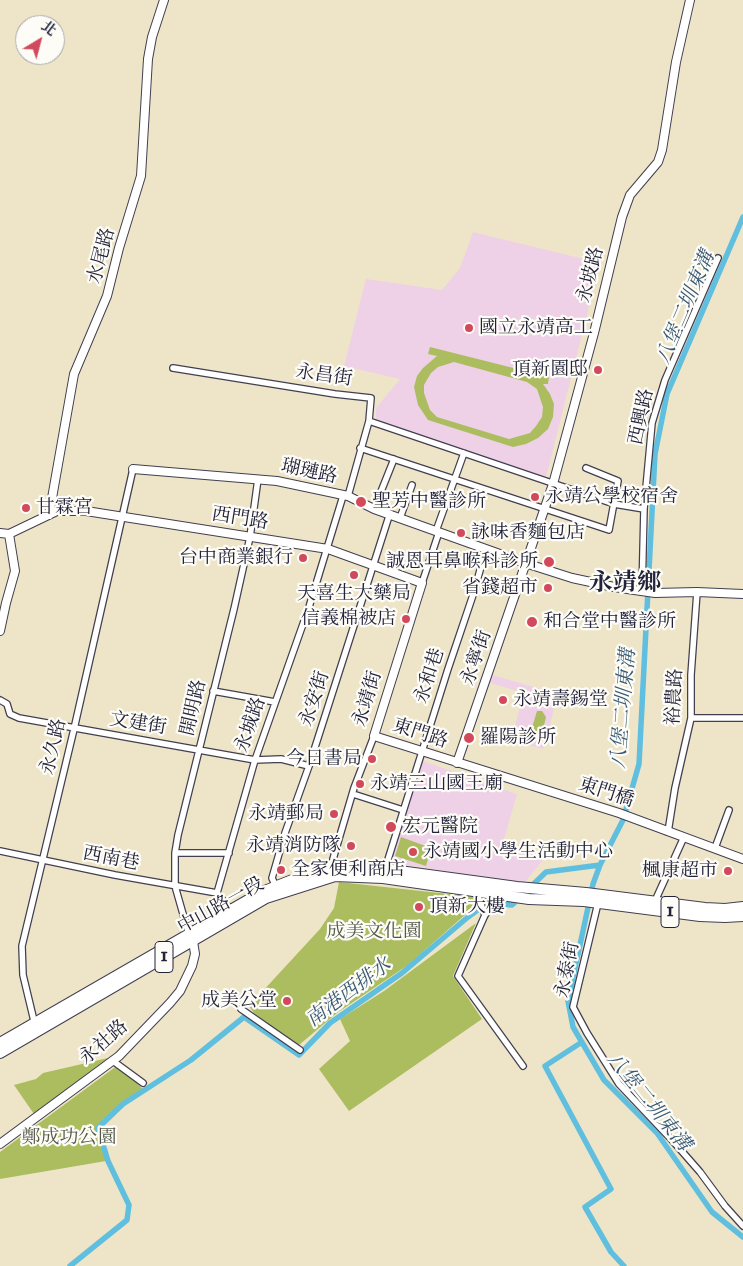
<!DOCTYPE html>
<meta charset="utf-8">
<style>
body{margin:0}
#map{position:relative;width:743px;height:1266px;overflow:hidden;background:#eee5c8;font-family:"IM FELL Great Primer","Noto Serif TC",serif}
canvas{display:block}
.north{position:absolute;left:15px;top:15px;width:50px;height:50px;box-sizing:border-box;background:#fdfcf7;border:1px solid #a5a5ac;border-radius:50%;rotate:37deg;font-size:14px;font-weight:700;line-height:20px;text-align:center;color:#22223b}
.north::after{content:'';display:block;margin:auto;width:18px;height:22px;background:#d1495b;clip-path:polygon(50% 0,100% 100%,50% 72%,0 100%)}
</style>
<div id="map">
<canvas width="743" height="1266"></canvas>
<div class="north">北</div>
</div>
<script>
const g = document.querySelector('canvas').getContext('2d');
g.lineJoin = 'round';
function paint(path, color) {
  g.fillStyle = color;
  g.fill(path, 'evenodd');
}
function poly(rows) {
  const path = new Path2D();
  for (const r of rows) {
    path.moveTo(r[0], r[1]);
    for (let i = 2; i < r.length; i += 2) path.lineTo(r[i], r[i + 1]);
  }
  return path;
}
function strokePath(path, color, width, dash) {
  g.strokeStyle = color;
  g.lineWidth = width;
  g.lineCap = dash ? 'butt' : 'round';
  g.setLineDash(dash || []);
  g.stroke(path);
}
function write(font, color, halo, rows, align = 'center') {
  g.font = font + ' "IM FELL Great Primer","Noto Serif TC",serif';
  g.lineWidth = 4.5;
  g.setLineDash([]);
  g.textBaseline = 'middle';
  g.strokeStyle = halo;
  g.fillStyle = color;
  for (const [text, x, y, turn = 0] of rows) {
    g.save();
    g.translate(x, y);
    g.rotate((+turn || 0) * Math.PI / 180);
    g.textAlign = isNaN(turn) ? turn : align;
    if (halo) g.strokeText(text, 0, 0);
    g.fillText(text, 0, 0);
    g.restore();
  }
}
paint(poly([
 [473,232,600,263,546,477,376,420,376,408,400,379,344,366,366,279,442,290,460,268],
 [489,674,558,694,543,749,511,740,524,693,487,682],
 [423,761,517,794,502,846,547,855,525,882,494,879,407,865,390,861]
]), '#eed0e7');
paint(poly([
 [430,347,549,377,548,384,543,384,550,394,554,404,553,417,548,429,538,438,526,444,513,447,428,420,418,405,414,387,417,376,423,368,437,356,428,354],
 [454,362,527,382,537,389,543,407,542,417,536,426,530,433,509,439,437,417,430,410,424,393,424,385,431,373,438,367],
 [537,711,542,711,546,717,542,734,537,736,534,736,531,731],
 [401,837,431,848,426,866,395,856],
 [339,882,476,897,474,907,408,965,337,1013,299,1045,294,1043,254,1013,249,1006,320,929,334,908],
 [476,923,453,976,482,1019,349,1111,319,1069,350,1041,340,1019,384,991],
 [108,1058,34,1114,14,1085,36,1079,43,1073],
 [118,1065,144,1090,123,1104,98,1128,106,1161,0,1179,0,1152]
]), '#acbd60');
strokePath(poly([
 [743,217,667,394,655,454,639,764,623,820,600,865,593,884,568,1001,573,1027,604,1080,657,1133,712,1212,743,1237],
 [582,1042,545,1066,611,1189,585,1207,611,1252,624,1266],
 [70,1266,127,1220,129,1205,108,1161,98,1128,123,1104,191,1060,244,1017,299,1055,330,1023,402,973,468,917,487,903,512,905,546,872,600,865]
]), '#60bfdf', 5.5);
const minor = poly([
 [173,368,335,394,371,398,369,421,348,496],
 [369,421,614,504,644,509],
 [360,448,609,530,618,481,586,468],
 [374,509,394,459],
 [400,518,412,485],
 [436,531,464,453],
 [422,583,439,532],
 [642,592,644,509,652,423,665,380,718,258],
 [213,691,275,702],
 [0,700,7,704,10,714,19,718,255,760,281,759,309,766],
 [691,718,743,718],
 [353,794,403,810],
 [668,832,675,788,691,718,691,675,697,592],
 [715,848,729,810],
 [0,851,115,875,217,893],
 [175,853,229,853],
 [332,869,333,859,354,788,374,736],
 [385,869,448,669,473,595,486,549],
 [277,889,272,878,285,833,309,766,390,513],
 [476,891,485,915],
 [500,895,485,915,458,976,523,1066],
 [655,901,684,837],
 [598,903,573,1007,587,1033,619,1084,672,1140,700,1172,725,1206,743,1226],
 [231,910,217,893,255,760,309,607,343,496],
 [189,935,175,886,175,853,178,835,234,609,250,537,258,479],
 [241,1009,300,1050],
 [35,1025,23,975,22,946,74,729,133,469],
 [113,1061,143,1083]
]);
const tertiary = poly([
 [133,469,277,481,348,496,374,509,525,563,572,578,614,587,655,593,697,592,743,594],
 [49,515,74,374,107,296,119,248,141,176,148,59,152,37,164,0],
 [0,533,9,534,57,511,86,511,328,549,422,583,374,736,619,813,743,859],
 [0,631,6,603,15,571,9,534],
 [457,763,553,484,594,333,622,217,630,195,658,162,662,150,676,62,690,0],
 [0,1144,119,1056,170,1003,180,991,192,966,195,954,193,941]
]);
const primary = poly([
 [0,1043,262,892,305,875,332,867,392,870,517,887,586,893,705,908,725,909,743,907],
 [0,1053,266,898,335,876,383,878,529,899,584,901,700,916,725,917,743,916]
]);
strokePath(minor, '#413f50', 8);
strokePath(tertiary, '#413f50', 10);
strokePath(primary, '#413f50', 12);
strokePath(minor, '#fff', 5.5);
strokePath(tertiary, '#fff', 8);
strokePath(primary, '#fff', 10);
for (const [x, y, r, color] of [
 [469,328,5,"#d1495b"],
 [598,370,5,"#d1495b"],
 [535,497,5,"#d1495b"],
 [361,502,6,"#d1495b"],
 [26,508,5,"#d1495b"],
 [461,533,5,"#d1495b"],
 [303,558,5,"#d1495b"],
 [549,562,6,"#d1495b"],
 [354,575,5,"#d1495b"],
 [548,588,5,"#d1495b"],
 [406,619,5,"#d1495b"],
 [532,622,6,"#d1495b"],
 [503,700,5,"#d1495b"],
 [469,738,6,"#d1495b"],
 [372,759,5,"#d1495b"],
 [360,784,5,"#d1495b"],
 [334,814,5,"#d1495b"],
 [391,827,6,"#d1495b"],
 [351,846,5,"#d1495b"],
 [413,852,5,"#d1495b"],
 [281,870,5,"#d1495b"],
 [728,871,5,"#d1495b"],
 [419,907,5,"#d1495b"],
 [287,1001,5,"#d1495b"]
]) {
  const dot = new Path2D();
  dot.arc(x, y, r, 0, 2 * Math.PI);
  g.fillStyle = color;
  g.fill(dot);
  strokePath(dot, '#fdfcf7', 2);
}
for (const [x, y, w] of [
 [670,912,18],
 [164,957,18]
]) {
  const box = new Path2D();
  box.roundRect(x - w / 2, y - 15.5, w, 31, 4);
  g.fillStyle = '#fdfcf7';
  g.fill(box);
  strokePath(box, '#22223b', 1);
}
write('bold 18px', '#22223b', null, [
 ["1",670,912],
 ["1",164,957]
]);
write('19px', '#22223b', '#fdfcf7', [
 ["水尾路",102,256,-75],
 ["永坡路",591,275,-76],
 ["永昌街",324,376,8],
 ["西興路",642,417,-78],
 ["瑚璉路",309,472,12],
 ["西門路",240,519,9],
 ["永寧街",477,658,-71],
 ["永和巷",430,676,-72],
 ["裕農路",675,697,-87],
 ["永安街",315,699,-72],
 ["永靖街",368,699,-73],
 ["開明路",194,708,-77],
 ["文建街",138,724,9],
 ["永城路",251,725,-71],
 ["東門路",420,734,18],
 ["永久路",54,747,-77],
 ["東門橋",606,793,18],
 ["西南巷",111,859,11],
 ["中山路一段",221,906,-29],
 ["永泰街",568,970,-79],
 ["永社路",104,1043,-41]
]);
write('19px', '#22223b', '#fdfcf7', [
 ["國立永靖高工",479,328],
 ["頂新園邸",588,370,"right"],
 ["永靖公學校宿舍",545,497],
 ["聖芳中醫診所",372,502],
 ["甘霖宮",36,508],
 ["詠味香麵包店",471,533],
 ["台中商業銀行",293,558,"right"],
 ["誠恩耳鼻喉科診所",538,562,"right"],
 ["省錢超市",538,588,"right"],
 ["天喜生大藥局",354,594,"center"],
 ["信義棉被店",396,619,"right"],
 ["和合堂中醫診所",543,622],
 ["永靖壽錫堂",513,700],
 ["羅陽診所",480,738],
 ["今日書局",362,759,"right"],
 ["永靖三山國王廟",370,784],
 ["永靖郵局",324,814,"right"],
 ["宏元醫院",402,827],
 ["永靖消防隊",341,846,"right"],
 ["永靖國小學生活動中心",423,852],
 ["全家便利商店",291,870],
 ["楓康超市",718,871,"right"],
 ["頂新大樓",429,907],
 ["成美公堂",277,1001,"right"]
], 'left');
write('19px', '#525848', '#fdfcf7', [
 ["成美文化園",374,932],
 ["鄭成功公園",69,1138]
]);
write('italic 20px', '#385974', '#fdfcf7', [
 ["八堡二圳東溝",686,308,-67],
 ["八堡二圳東溝",624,709,-85],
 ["南港西排水",349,993,-37],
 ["八堡二圳東溝",648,1102,51]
]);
write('bold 24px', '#22223b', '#fdfcf7', [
 ["永靖鄉",625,584]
]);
</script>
